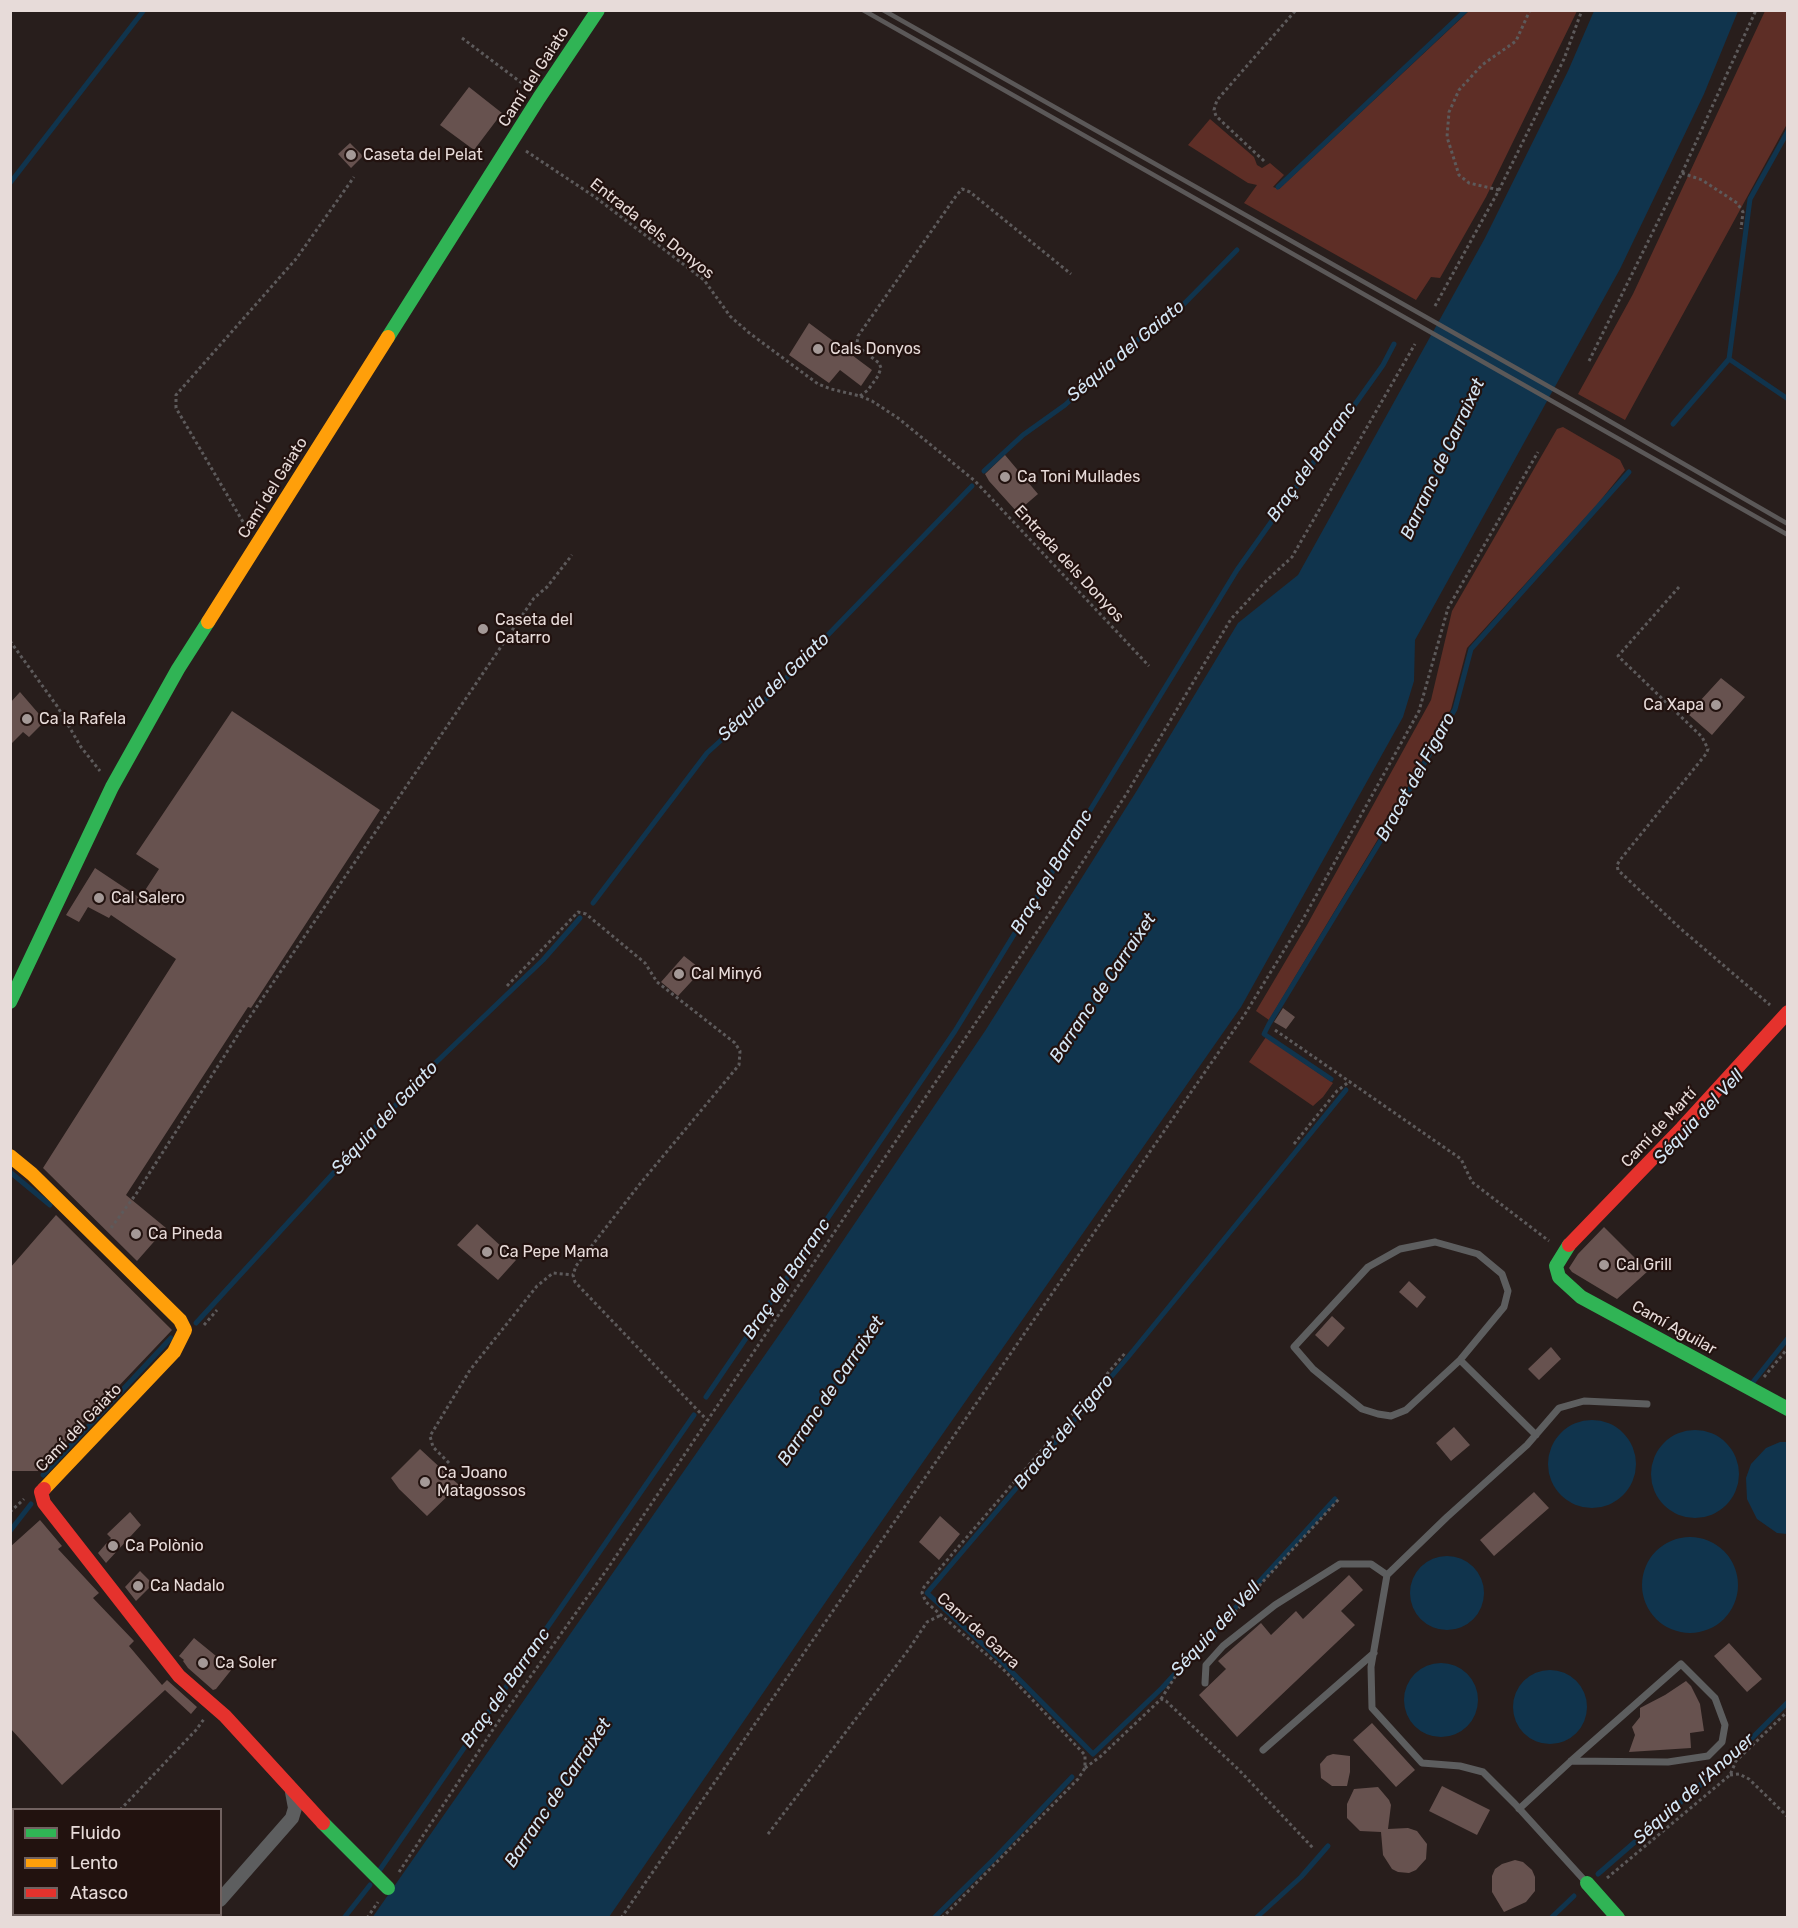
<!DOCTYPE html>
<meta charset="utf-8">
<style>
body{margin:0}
#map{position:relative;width:1798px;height:1928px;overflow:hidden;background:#281e1c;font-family:Rubik,sans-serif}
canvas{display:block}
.frame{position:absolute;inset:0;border:12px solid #e7dbd9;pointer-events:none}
.legend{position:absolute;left:12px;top:1808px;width:210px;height:108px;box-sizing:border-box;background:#22120f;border:2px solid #716260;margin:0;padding:8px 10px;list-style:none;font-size:18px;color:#e7dbd9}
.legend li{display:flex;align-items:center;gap:12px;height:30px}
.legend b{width:30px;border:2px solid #716260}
</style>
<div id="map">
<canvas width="1798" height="1928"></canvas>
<div class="frame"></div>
<ul class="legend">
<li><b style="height:8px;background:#30b455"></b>Fluido</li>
<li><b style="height:8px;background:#ff9f0a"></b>Lento</li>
<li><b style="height:8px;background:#e5322d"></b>Atasco</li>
</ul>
</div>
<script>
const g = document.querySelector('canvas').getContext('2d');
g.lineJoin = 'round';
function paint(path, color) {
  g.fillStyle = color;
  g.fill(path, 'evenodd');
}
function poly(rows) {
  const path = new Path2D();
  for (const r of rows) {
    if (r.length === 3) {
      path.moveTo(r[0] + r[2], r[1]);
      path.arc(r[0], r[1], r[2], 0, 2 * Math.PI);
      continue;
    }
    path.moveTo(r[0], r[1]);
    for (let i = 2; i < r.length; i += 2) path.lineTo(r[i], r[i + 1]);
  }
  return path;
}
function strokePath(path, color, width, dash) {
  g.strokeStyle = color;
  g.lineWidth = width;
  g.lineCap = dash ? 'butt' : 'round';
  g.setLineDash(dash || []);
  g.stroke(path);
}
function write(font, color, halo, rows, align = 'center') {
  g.font = font + ' Rubik,sans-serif';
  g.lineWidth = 4.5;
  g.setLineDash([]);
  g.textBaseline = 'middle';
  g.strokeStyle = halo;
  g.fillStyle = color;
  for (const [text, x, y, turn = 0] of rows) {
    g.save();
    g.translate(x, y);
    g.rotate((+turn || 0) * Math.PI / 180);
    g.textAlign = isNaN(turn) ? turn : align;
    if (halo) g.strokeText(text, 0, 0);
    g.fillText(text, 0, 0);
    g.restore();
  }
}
paint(poly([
 [1469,11,1577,11,1486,197,1440,278,1431,277,1416,300,1244,203,1257,185,1248,183,1188,145,1210,119,1254,157,1257,165,1262,168,1270,163,1284,175,1273,187,1279,189],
 [1765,11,1787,11,1787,124,1625,420,1578,394,1633,294],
 [1563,427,1620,460,1625,470,1596,506,1467,648,1451,709,1378,839,1269,1020,1256,1011,1307,925,1431,700,1452,611,1557,429],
 [1266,1037,1333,1083,1323,1097,1313,1106,1249,1062]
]), '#5e2e26');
paint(poly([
 [1594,11,1738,11,1704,94,1620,269,1415,640,1414,681,1403,717,1241,1007,849,1568,609,1917,372,1918,790,1319,985,1031,1136,792,1238,623,1298,575,1485,238,1568,71],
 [1592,1464,44],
 [1695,1474,44],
 [1780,1442,1787,1442,1787,1534,1777,1533,1757,1519,1747,1499,1746,1478,1751,1464,1766,1448],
 [1690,1585,48],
 [1447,1593,37],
 [1441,1700,37],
 [1550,1707,37]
]), '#10344d');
strokePath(poly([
 [10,183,144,10],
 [1278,187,1466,10],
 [1729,359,1750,199,1788,131],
 [1729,359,1788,399],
 [1673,424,1729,359],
 [984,471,1023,435,1065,405,1143,335,1180,308,1237,250],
 [593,903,707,753,763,702,972,486],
 [1331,1079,1264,1034,1269,1024,1381,840,1455,709,1471,649,1629,472],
 [10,1172,50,1205],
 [196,1323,427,1071,543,960,580,918],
 [1753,1382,1788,1338],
 [706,1397,955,1031,1237,570,1383,365,1394,344],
 [43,1475,171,1338],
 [1335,1499,1162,1688,1093,1754,1002,1662,927,1593,1128,1357,1346,1090],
 [10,1531,31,1504],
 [379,1871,694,1415],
 [1598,1874,1736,1754,1788,1702],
 [344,1918,370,1885],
 [934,1918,995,1858,1072,1777],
 [1256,1918,1301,1877,1328,1846],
 [1551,1918,1574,1896]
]), '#10344d', 5);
paint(poly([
 [469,87,502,113,474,150,440,125],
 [350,143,363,156,351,168,338,154],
 [809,323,872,370,861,386,840,370,829,383,789,355],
 [1005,455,1038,494,1017,512,989,481,985,474],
 [1721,678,1745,697,1712,735,1688,714],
 [20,692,45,721,29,737,23,732,10,745,10,703],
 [232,711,380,810,251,1008,248,1007,126,1195,166,1228,137,1261,43,1168,176,959,111,915,109,918,88,907,79,922,66,915,95,868,140,898,159,869,136,854],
 [684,956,702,970,678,996,661,982],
 [1283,1008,1295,1017,1286,1029,1274,1022],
 [56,1215,172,1330,38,1471,10,1471,10,1268],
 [477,1224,516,1260,498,1280,457,1245],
 [1604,1227,1648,1271,1617,1299,1572,1272,1569,1268,1578,1254],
 [1409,1281,1426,1297,1417,1308,1399,1292],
 [1332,1316,1345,1328,1328,1347,1315,1335],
 [1551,1347,1561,1359,1539,1380,1528,1369],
 [1454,1427,1470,1445,1451,1461,1436,1443],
 [420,1449,459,1485,427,1516,399,1489,391,1478],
 [1534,1492,1549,1508,1494,1556,1480,1540],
 [130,1512,141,1525,106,1563,98,1553,111,1538,107,1534],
 [940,1516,960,1534,939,1560,919,1542],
 [40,1520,62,1546,58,1549,99,1593,93,1598,134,1641,129,1646,162,1685,167,1680,197,1707,191,1714,165,1690,62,1785,10,1728,10,1547],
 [140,1571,153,1584,136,1601,125,1587],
 [1349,1575,1363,1590,1341,1611,1355,1625,1237,1737,1199,1695,1226,1669,1218,1661,1261,1623,1271,1635,1296,1611,1303,1619],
 [194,1638,232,1669,216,1689,213,1690,188,1668,183,1661,184,1660,179,1656],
 [1729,1643,1762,1679,1747,1692,1714,1656],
 [1686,1681,1691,1686,1700,1704,1704,1731,1690,1733,1691,1748,1629,1752,1635,1735,1632,1727,1640,1717,1640,1708,1665,1695],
 [1372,1723,1415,1770,1396,1787,1353,1740],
 [1333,1754,1350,1756,1350,1772,1347,1786,1332,1786,1321,1778,1320,1764,1327,1756],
 [1442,1786,1490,1810,1477,1835,1429,1811],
 [1378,1787,1389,1800,1391,1805,1388,1829,1408,1828,1417,1831,1427,1844,1426,1859,1416,1870,1409,1873,1398,1872,1392,1869,1383,1855,1381,1832,1360,1831,1347,1818,1347,1804,1354,1789],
 [1515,1860,1523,1862,1532,1870,1535,1877,1535,1891,1526,1902,1504,1912,1492,1892,1492,1876,1495,1869,1502,1864]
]), '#67524f');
strokePath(poly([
 [462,38,527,87],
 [526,151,595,197,704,280,730,316,748,332,818,384,831,389,860,396,872,401,898,418,975,481,1149,666],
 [1264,161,1216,116,1214,110,1217,100,1296,10],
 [1682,173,1702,180,1737,203,1743,212,1741,229],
 [1499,190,1469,183,1459,175,1447,137,1449,112,1459,90,1482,65,1516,41,1530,10],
 [1435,306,1499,190,1564,59,1582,10],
 [1589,361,1682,173,1756,10],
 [860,396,868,390,878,376,881,368,879,363,861,349,857,343,858,336,956,196,962,189,970,192,1071,274],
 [246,527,176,408,176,395,296,259,354,177],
 [1679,587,1618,656,1702,737,1708,749,1706,754,1620,860,1617,865,1618,870,1681,929,1770,1005],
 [10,641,57,706,81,747,100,771],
 [507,986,578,912,586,914,645,963,657,982,735,1043,740,1051,739,1065,639,1185,576,1266,573,1275,575,1282,707,1420],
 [1275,1030,1461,1159,1472,1182,1549,1241],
 [1294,1144,1337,1091,1350,1081],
 [111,1228,136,1194,241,1030,534,598,547,587,572,555],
 [204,1325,217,1310],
 [1764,1377,1788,1348],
 [449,1463,433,1447,430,1436,470,1370,537,1286,553,1273,573,1275],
 [10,1512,24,1499],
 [1161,1699,1175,1677,1339,1499],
 [1085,1768,1101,1756,1161,1699,1166,1701,1239,1770,1313,1848],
 [1730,1775,1739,1774,1749,1779,1788,1817],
 [120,1810,196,1730,204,1719],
 [768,1834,909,1649,927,1622,941,1615],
 [399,1872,496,1725,608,1568,1051,911,1127,793,1231,619,1265,582,1292,557,1415,344],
 [1607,1878,1730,1775,1736,1761,1788,1711],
 [367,1918,378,1902],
 [621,1918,1245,1014,1302,921,1419,711,1448,608,1538,452],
 [942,1918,1078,1779,1085,1768,1085,1755,1003,1669,926,1602,922,1593,924,1587,1126,1352]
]), '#5d5a5b', 3, [3, 3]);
strokePath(poly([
 [1435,1242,1478,1254,1502,1274,1508,1291,1504,1307,1460,1360,1406,1410,1391,1416,1378,1414,1362,1409,1313,1369,1294,1347,1368,1267,1400,1249,1435,1242],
 [1460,1360,1536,1435],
 [1205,1683,1206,1665,1223,1646,1275,1605,1340,1564,1371,1564,1387,1575],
 [1263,1750,1374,1653],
 [1519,1809,1571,1761,1681,1664,1715,1698,1725,1725,1722,1742,1708,1756,1668,1762,1571,1761],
 [1586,1882,1515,1804,1483,1772,1460,1766,1422,1763,1372,1708,1371,1667,1387,1575,1447,1517,1527,1445,1559,1408,1584,1401,1647,1404]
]), '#5d5e5f', 7);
strokePath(poly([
 [220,1900,292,1818,295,1808,292,1792],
 [205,1918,208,1914]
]), '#5d5e5f', 14);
strokePath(poly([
 [388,337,539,98,598,10],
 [10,1002,112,787,178,669,208,622],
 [1569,1245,1556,1266,1559,1277,1581,1297,1788,1409],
 [323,1823,388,1888],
 [1587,1883,1618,1918]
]), '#30b455', 14);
strokePath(poly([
 [208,622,388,337],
 [10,1156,32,1174,180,1320,185,1330,174,1352,44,1489]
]), '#ff9f0a', 14);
strokePath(poly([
 [1569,1245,1682,1128,1788,1012],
 [44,1489,41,1492,44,1503,179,1676,225,1716,323,1823]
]), '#e5322d', 14);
strokePath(poly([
 [863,10,1788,535],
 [883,10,1585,407,1788,524]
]), '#5b5858', 4.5);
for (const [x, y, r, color] of [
 [351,155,6,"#a49997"],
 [818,349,6,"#a49997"],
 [1005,477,6,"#a49997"],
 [483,629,6,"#a49997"],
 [1716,705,6,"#a49997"],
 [27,719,6,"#a49997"],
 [99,898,6,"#a49997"],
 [679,974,6,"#a49997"],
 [136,1234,6,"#a49997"],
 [487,1252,6,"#a49997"],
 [1604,1265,6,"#a49997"],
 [425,1482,6,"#a49997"],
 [113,1546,6,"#a49997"],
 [138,1586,6,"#a49997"],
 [203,1663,6,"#a49997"]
]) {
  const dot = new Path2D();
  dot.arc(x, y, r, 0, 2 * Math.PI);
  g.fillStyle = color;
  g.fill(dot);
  strokePath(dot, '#22120f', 2);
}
write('16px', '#e7dbd9', '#22120f', [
 ["Camí del Gaiato",534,77,-57],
 ["Entrada dels Donyos",652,229,38],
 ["Camí del Gaiato",273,488,-58],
 ["Entrada dels Donyos",1069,564,47],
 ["Camí de Martí",1659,1128,-47],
 ["Camí Aguilar",1674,1328,29],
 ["Camí del Gaiato",79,1428,-46],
 ["Camí de Garra",978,1631,42]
]);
write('16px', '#e7dbd9', '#22120f', [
 ["Caseta del Pelat",363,155],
 ["Cals Donyos",830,349],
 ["Ca Toni Mullades",1017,477],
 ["Caseta del",495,620],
 ["Catarro",495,638],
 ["Ca Xapa",1704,705,"right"],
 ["Ca la Rafela",39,719],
 ["Cal Salero",111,898],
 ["Cal Minyó",691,974],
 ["Ca Pineda",148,1234],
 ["Ca Pepe Mama",499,1252],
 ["Cal Grill",1616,1265],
 ["Ca Joano",437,1473],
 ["Matagossos",437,1491],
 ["Ca Polònio",125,1546],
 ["Ca Nadalo",150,1586],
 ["Ca Soler",215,1663]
], 'left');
write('italic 18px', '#d5e7f6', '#22120f', [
 ["Séquia del Gaiato",1126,351,-40],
 ["Barranc de Carraixet",1443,459,-65],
 ["Braç del Barranc",1312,462,-55],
 ["Séquia del Gaiato",774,687,-44],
 ["Bracet del Figaro",1416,777,-61],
 ["Braç del Barranc",1052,872,-59],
 ["Barranc de Carraixet",1103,988,-56],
 ["Séquia del Vell",1699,1117,-47],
 ["Séquia del Gaiato",385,1118,-47],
 ["Braç del Barranc",787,1279,-56],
 ["Barranc de Carraixet",831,1391,-56],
 ["Bracet del Figaro",1064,1432,-50],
 ["Séquia del Vell",1216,1629,-47],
 ["Braç del Barranc",506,1688,-55],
 ["Séquia de l'Anouer",1694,1789,-42],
 ["Barranc de Carraixet",558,1793,-56]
]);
</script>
